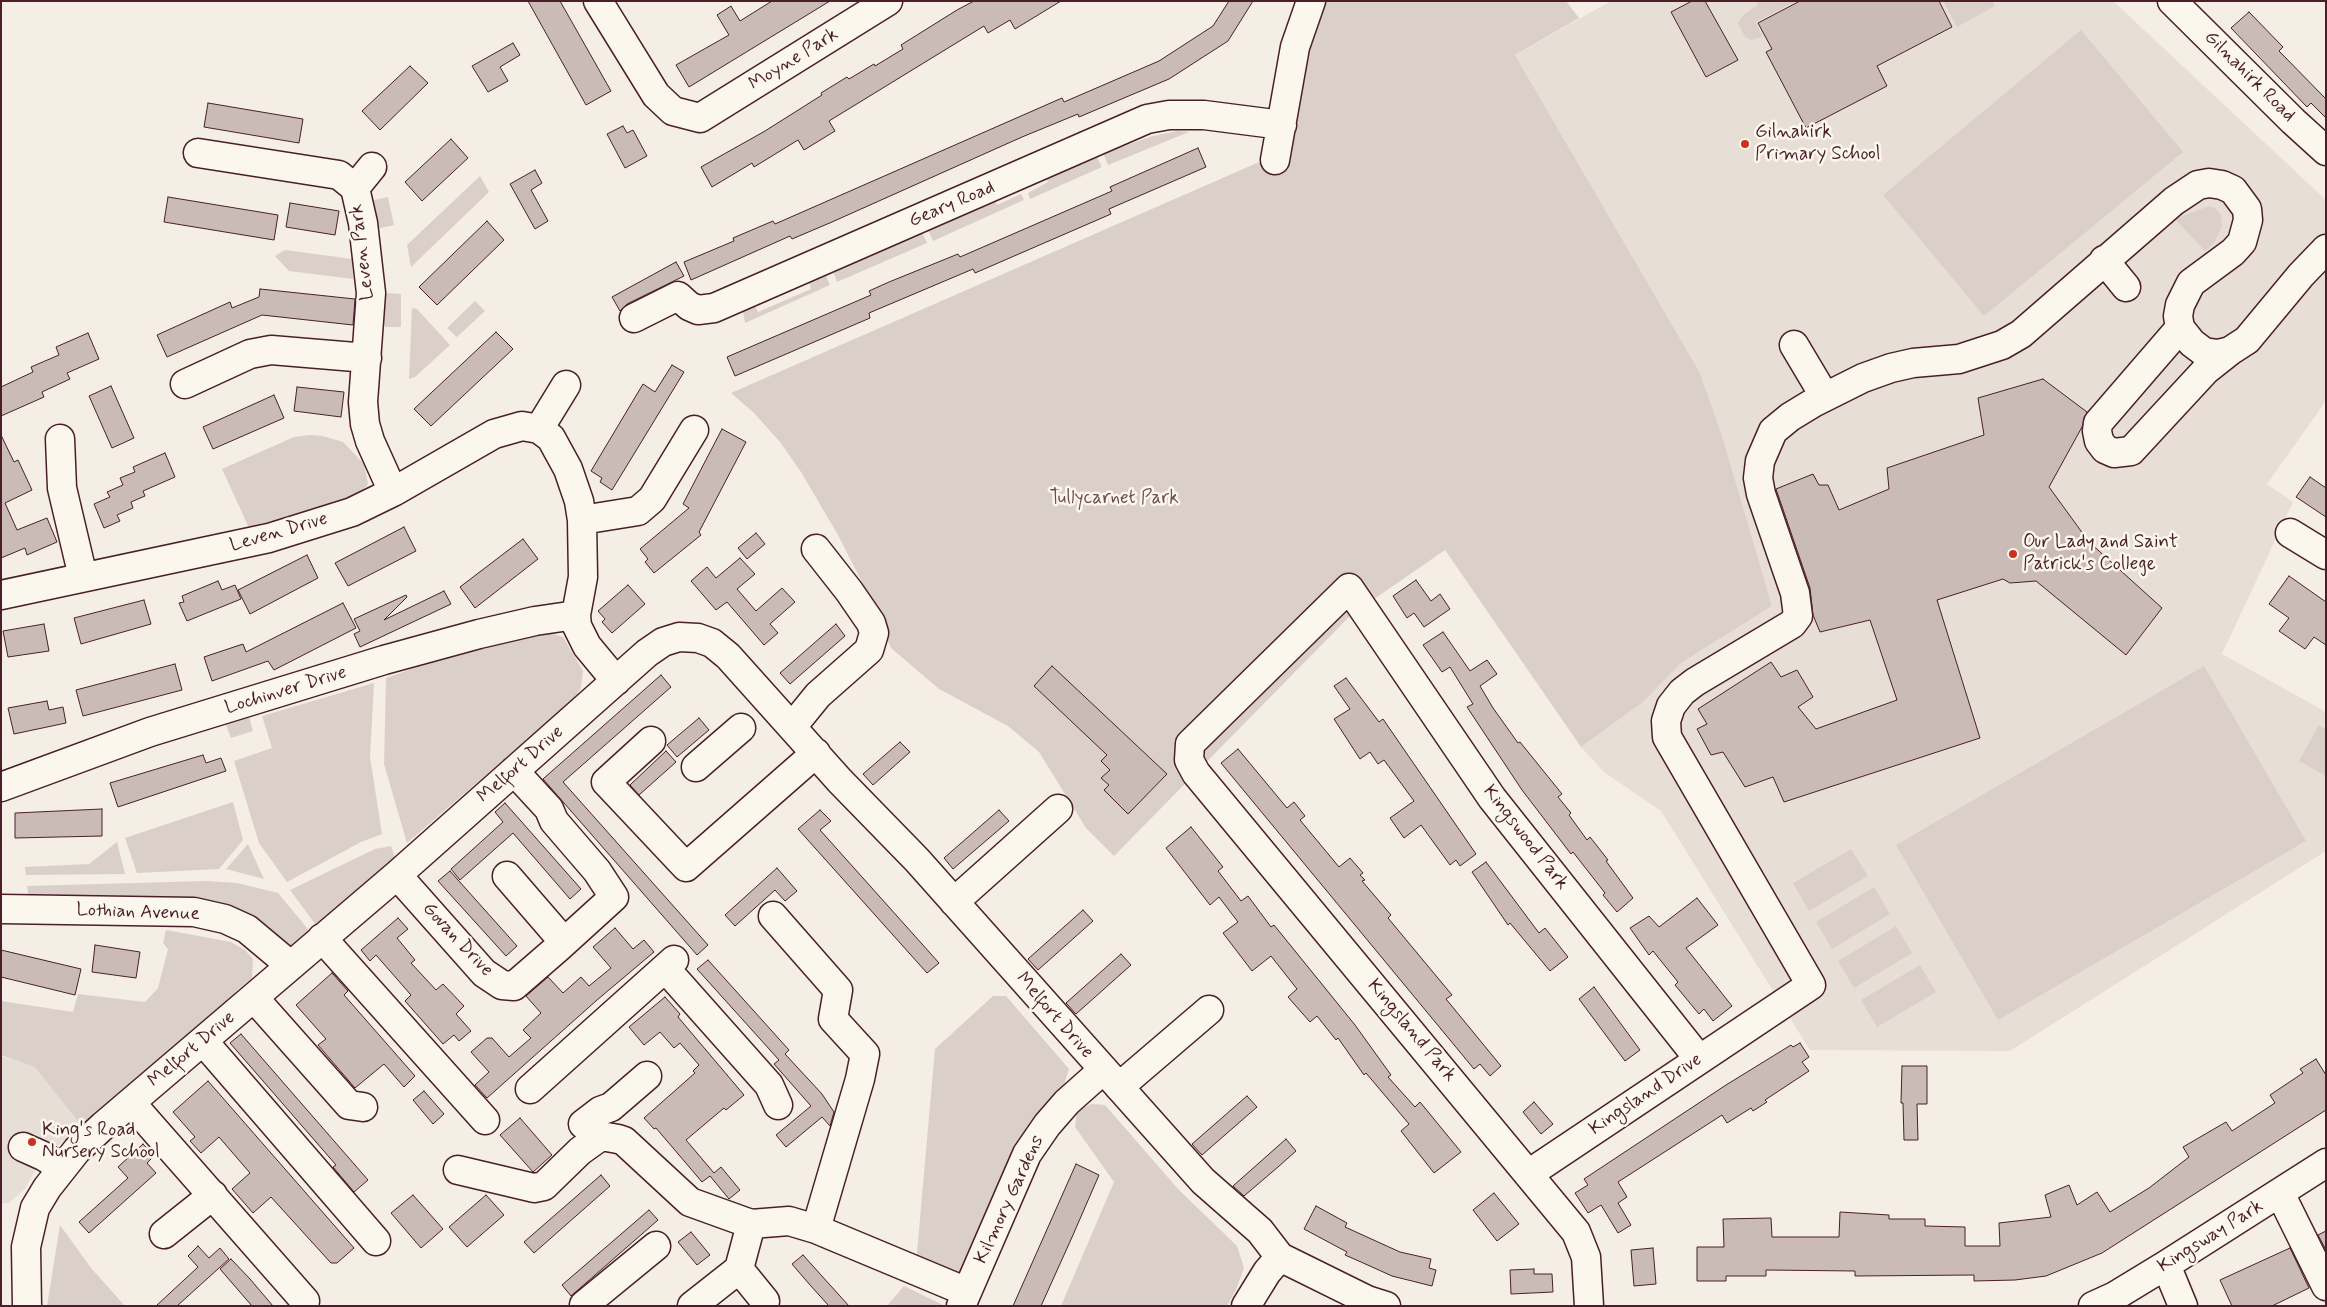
<!DOCTYPE html>
<style>
body{margin:0}
#map{position:relative;width:2327px;height:1307px;overflow:hidden;background:#f4eee4;font-family:Mynerve,sans-serif}
canvas{display:block}
.frame{position:absolute;inset:0;border:2px solid #4a1f2b;pointer-events:none}
</style>
<div id="map">
<canvas width="2327" height="1307"></canvas>
<div class="frame"></div>
</div>
<script>
const g = document.querySelector('canvas').getContext('2d');
g.lineJoin = 'round';
function paint(path, color) {
  g.fillStyle = color;
  g.fill(path, 'evenodd');
}
function poly(rows) {
  const path = new Path2D();
  for (const r of rows) {
    path.moveTo(r[0], r[1]);
    for (let i = 2; i < r.length; i += 2) path.lineTo(r[i], r[i + 1]);
  }
  return path;
}
function strokePath(path, color, width, dash) {
  g.strokeStyle = color;
  g.lineWidth = width;
  g.lineCap = dash ? 'butt' : 'round';
  g.setLineDash(dash || []);
  g.stroke(path);
}
function write(font, color, halo, rows, align = 'center') {
  g.font = font + ' Mynerve,sans-serif';
  g.lineWidth = 5;
  g.setLineDash([]);
  g.textBaseline = 'middle';
  g.strokeStyle = halo;
  g.fillStyle = color;
  for (const [text, x, y, turn = 0] of rows) {
    g.save();
    g.translate(x, y);
    g.rotate((+turn || 0) * Math.PI / 180);
    g.textAlign = isNaN(turn) ? turn : align;
    if (halo) g.strokeText(text, 0, 0);
    g.fillText(text, 0, 0);
    g.restore();
  }
}
paint(poly([
 [1611,1,2113,1,2326,200,2326,401,2267,484,2293,502,2222,654,2326,712,2326,851,2010,1051,1810,1050,1661,811,1604,772,1581,747,1642,703,1681,663,1772,606,1699,371,1515,55],
 [1,1056,35,1066,83,1128,43,1156,25,1189,9,1203,1,1203]
]), '#e7dfd6');
paint(poly([
 [1306,1,1566,1,1579,18,1515,55,1699,371,1721,433,1772,606,1681,663,1642,703,1581,747,1445,550,1351,615,1114,856,1086,828,1039,752,1008,726,939,689,891,648,869,596,838,535,801,472,780,442,754,413,731,393,1273,156],
 [1756,1,1797,1,1756,22,1762,37,1751,40,1745,37,1738,23,1744,14,1758,5],
 [1943,1,1992,1,1995,6,1957,27],
 [2081,30,2183,152,1984,316,1883,195],
 [1177,131,1189,132,1108,165,1103,153,1153,136],
 [1097,157,1102,167,1030,199,1028,193,1048,182,1046,178],
 [480,176,489,192,411,267,407,245],
 [1021,194,1024,200,933,241,928,230,995,200,997,205],
 [388,197,394,225,376,229,370,201],
 [2206,207,2213,207,2218,211,2221,215,2222,227,2214,243,2205,251,2175,219],
 [922,232,927,243,837,282,833,271],
 [285,250,352,259,353,279,289,271,275,256],
 [825,274,830,285,745,323,743,311,755,306,758,312,811,289,809,282],
 [386,293,401,294,401,327,386,327,381,322,382,295],
 [475,301,485,311,457,337,447,328],
 [412,308,417,309,450,345,415,377,409,379],
 [310,435,323,436,343,442,364,464,368,484,363,491,344,501,266,528,263,523,250,530,222,469,294,437],
 [541,630,542,634,550,633,563,637,583,671,581,688,573,700,407,843,384,764,386,678,491,641],
 [2204,666,2306,841,1998,1020,1896,845],
 [374,683,370,757,382,834,361,842,287,882,259,843,234,761,272,748,262,716],
 [249,717,253,731,231,738,226,725],
 [2319,725,2326,729,2326,776,2299,761],
 [233,802,243,840,219,869,137,873,125,838],
 [117,842,125,874,26,875,25,867,89,864],
 [248,844,264,879,226,869],
 [391,846,396,860,319,929,290,890,375,849],
 [1851,849,1868,876,1809,911,1793,883],
 [207,881,237,883,278,893,312,934,297,946,279,945,246,914,228,905,226,911,30,905,27,886],
 [1874,887,1890,914,1832,949,1816,922],
 [1896,926,1912,953,1854,988,1838,961],
 [166,930,231,942,245,950,253,959,252,978,235,992,235,997,83,1128,35,1067,1,1055,1,1001,73,1012,78,994,145,1002,158,988,168,949,163,943],
 [1920,965,1936,992,1877,1027,1861,1000],
 [993,996,1006,996,1069,1069,1063,1088,1044,1108,1018,1146,968,1271,957,1277,916,1264,935,1049],
 [1091,1104,1105,1105,1178,1189,1237,1246,1244,1268,1236,1290,1227,1306,1061,1306,1114,1182,1075,1127,1077,1111],
 [60,1225,91,1268,125,1306,47,1306],
 [904,1286,943,1305,944,1306,887,1306]
]), '#dbd0c9');
const building = poly([
 [528,1,560,1,611,91,586,105,528,1],
 [772,1,830,1,689,87,676,65,729,35,717,15,731,6,740,21,772,1],
 [974,1,1061,1,1015,29,1010,20,988,33,984,26,829,121,835,131,804,150,798,140,754,167,752,163,712,187,701,167,765,131,822,95,821,93,847,77,849,79,874,64,875,66,903,49,901,45,957,10,974,1],
 [1229,1,1253,1,1228,41,1169,79,1079,117,1078,114,1022,137,832,222,792,239,790,236,691,280,684,262,734,241,733,238,773,221,775,224,1062,98,1064,102,1159,61,1213,26,1229,1],
 [1692,1,1705,1,1738,60,1706,77,1671,12,1692,1],
 [1800,1,1939,1,1952,27,1877,66,1887,86,1806,128,1766,52,1772,49,1758,23,1800,1],
 [2249,12,2283,47,2279,51,2326,99,2326,118,2311,103,2307,107,2231,28,2249,12],
 [513,43,520,55,500,67,508,81,488,92,472,66,513,43],
 [410,66,428,83,380,130,362,111,410,66],
 [208,103,303,119,299,143,204,127,208,103],
 [623,126,627,133,633,130,647,156,625,168,607,134,623,126],
 [451,139,468,158,422,201,405,182,451,139],
 [1198,148,1206,167,1109,209,1111,214,975,273,973,269,869,313,870,318,735,376,727,357,871,295,869,291,889,282,958,254,960,257,1112,191,1110,187,1198,148],
 [535,170,542,183,531,190,548,221,535,229,510,184,535,170],
 [168,197,278,215,274,240,164,222,168,197],
 [290,203,339,211,335,235,286,227,290,203],
 [487,221,504,240,437,305,419,287,487,221],
 [676,262,684,276,627,304,620,311,612,297,676,262],
 [260,289,355,299,353,325,262,315,167,357,157,335,230,302,232,308,259,297,260,289],
 [496,332,513,349,431,426,414,409,496,332],
 [88,333,99,359,67,373,70,379,42,392,44,397,1,416,1,387,33,372,31,367,59,355,56,347,88,333],
 [672,365,684,372,612,490,600,482,602,478,591,471,643,384,655,392,672,365],
 [2043,379,2087,412,2082,427,2049,487,2089,542,2162,608,2126,655,2036,581,2010,583,2003,579,1937,600,1980,738,1784,802,1773,777,1745,787,1723,752,1711,755,1697,729,1707,724,1698,709,1771,662,1781,677,1797,670,1813,697,1798,707,1816,729,1897,700,1870,620,1820,632,1813,615,1810,588,1776,489,1813,474,1819,485,1828,485,1839,510,1889,489,1887,468,1984,435,1978,398,2043,379],
 [111,386,134,438,112,448,89,396,111,386],
 [297,387,344,392,341,417,294,411,297,387],
 [274,395,284,418,213,449,203,427,274,395],
 [722,429,746,442,699,532,701,535,654,573,645,562,648,559,640,549,689,508,683,504,722,429],
 [1,435,14,462,18,460,32,490,5,503,17,530,47,518,57,542,27,555,25,548,1,558,1,435],
 [165,453,175,477,143,491,145,496,131,502,133,508,117,515,120,521,104,528,94,504,110,497,107,492,123,485,120,478,135,472,133,467,165,453],
 [2310,477,2326,488,2326,517,2296,497,2310,477],
 [404,527,416,551,348,586,335,563,404,527],
 [756,533,765,544,747,559,738,548,756,533],
 [523,539,538,559,475,608,460,587,523,539],
 [307,555,318,578,250,614,238,590,307,555],
 [740,558,755,574,737,589,756,611,782,588,795,602,770,624,778,633,764,645,727,602,716,610,691,581,707,567,716,578,740,558],
 [2289,576,2326,602,2326,645,2314,637,2305,649,2279,631,2289,618,2269,604,2289,576],
 [1416,580,1431,601,1440,594,1450,609,1424,627,1414,613,1407,618,1393,596,1416,580],
 [218,581,222,590,235,585,241,599,187,621,179,603,184,602,182,596,218,581],
 [628,585,645,604,612,633,602,622,605,619,598,611,628,585],
 [444,591,451,604,360,647,354,634,360,631,354,619,406,595,407,597,384,620,444,591],
 [144,600,151,624,81,644,74,618,144,600],
 [343,603,356,628,274,670,268,661,212,681,204,657,243,644,246,652,343,603],
 [44,624,49,651,8,657,3,631,44,624],
 [836,624,845,636,790,684,780,673,836,624],
 [1443,632,1470,671,1487,660,1497,674,1480,686,1493,708,1518,743,1520,742,1562,794,1558,797,1571,813,1569,815,1587,840,1590,837,1608,860,1606,861,1633,898,1617,912,1603,895,1605,893,1573,852,1571,854,1522,790,1467,707,1473,704,1450,667,1442,672,1423,645,1443,632],
 [175,664,182,690,83,716,76,690,175,664],
 [1052,666,1167,774,1128,814,1104,790,1109,785,1101,778,1110,770,1101,761,1107,755,1034,686,1052,666],
 [661,675,671,687,563,782,708,945,697,955,543,779,661,675],
 [1346,678,1379,722,1383,719,1476,854,1460,866,1456,860,1450,865,1421,825,1404,838,1390,818,1414,801,1384,760,1378,764,1370,752,1360,759,1334,719,1350,709,1334,686,1346,678],
 [47,701,49,710,63,707,66,723,14,734,8,708,47,701],
 [699,718,709,730,677,757,667,745,699,718],
 [900,742,910,752,873,785,863,774,900,742],
 [1238,749,1287,808,1294,802,1305,816,1300,820,1339,867,1350,858,1363,873,1360,875,1365,880,1362,881,1391,915,1388,918,1452,995,1446,999,1501,1066,1490,1076,1480,1064,1474,1069,1221,763,1238,749],
 [666,751,676,762,639,795,630,785,666,751],
 [203,755,206,763,221,758,226,771,118,807,110,783,203,755],
 [505,803,581,889,570,899,513,833,460,880,451,869,503,822,495,812,505,803],
 [102,809,102,836,15,838,15,813,102,809],
 [820,810,831,821,820,830,939,963,927,973,798,829,820,810],
 [999,810,1009,821,953,869,944,858,999,810],
 [1191,827,1223,867,1218,871,1241,901,1248,896,1271,927,1274,925,1355,1025,1391,1075,1388,1077,1415,1107,1420,1102,1461,1152,1434,1173,1401,1131,1409,1124,1366,1073,1364,1075,1338,1038,1336,1040,1317,1016,1310,1022,1288,997,1297,989,1271,956,1252,971,1223,933,1238,922,1219,897,1210,905,1166,848,1191,827],
 [1486,862,1539,933,1545,928,1568,957,1550,971,1510,923,1508,925,1472,872,1486,862],
 [777,868,797,891,785,901,775,890,735,926,725,915,777,868],
 [450,871,517,946,506,956,438,881,450,871],
 [1697,898,1718,925,1686,948,1732,1006,1713,1021,1704,1009,1699,1014,1675,985,1678,982,1653,951,1649,955,1630,928,1649,916,1659,927,1697,898],
 [1083,910,1093,921,1038,970,1028,959,1083,910],
 [398,918,408,929,397,938,415,960,411,963,436,990,443,984,464,1006,456,1014,471,1031,459,1041,454,1035,443,1044,405,1001,411,995,376,955,370,961,361,950,398,918],
 [615,928,633,949,644,940,654,952,597,1000,487,1098,475,1085,489,1072,471,1052,487,1038,492,1038,509,1057,531,1038,523,1030,541,1013,526,996,548,977,563,993,581,977,589,986,611,968,593,947,615,928],
 [95,945,140,952,136,978,92,972,95,945],
 [1,950,81,969,75,995,1,977,1,950],
 [1121,954,1131,965,1076,1014,1066,1003,1121,954],
 [708,960,789,1050,785,1054,822,1094,834,1112,830,1126,822,1117,786,1147,776,1135,811,1106,774,1064,779,1060,697,969,708,960],
 [332,973,348,991,344,995,415,1076,404,1087,384,1064,355,1088,318,1045,326,1039,296,1005,332,973],
 [1594,987,1640,1050,1625,1061,1579,999,1594,987],
 [665,997,680,1014,678,1017,744,1095,726,1110,724,1108,686,1140,714,1173,721,1167,740,1190,729,1199,710,1176,702,1182,656,1128,654,1129,644,1118,695,1073,693,1071,699,1065,680,1043,674,1048,660,1032,644,1045,629,1027,665,997],
 [241,1034,368,1180,354,1192,333,1167,336,1165,230,1043,241,1034],
 [1800,1043,1809,1057,1802,1062,1809,1071,1765,1100,1767,1102,1753,1111,1751,1108,1727,1123,1722,1115,1618,1182,1627,1197,1618,1203,1631,1225,1618,1233,1601,1205,1588,1213,1575,1193,1588,1185,1584,1179,1726,1085,1791,1045,1793,1047,1800,1043],
 [2316,1059,2326,1075,2326,1110,2102,1253,2046,1276,2015,1280,1974,1281,1974,1275,1855,1276,1855,1271,1766,1270,1766,1276,1726,1276,1726,1281,1697,1281,1697,1247,1724,1247,1723,1219,1771,1218,1772,1237,1839,1237,1840,1212,1889,1215,1889,1219,1925,1219,1925,1226,1965,1227,1965,1246,2000,1246,1999,1223,2051,1217,2045,1195,2069,1185,2077,1205,2097,1192,2110,1212,2149,1188,2189,1157,2183,1147,2226,1122,2232,1131,2275,1103,2270,1095,2303,1073,2300,1069,2316,1059],
 [1902,1066,1927,1066,1927,1104,1917,1104,1918,1140,1904,1140,1903,1103,1901,1103,1902,1066],
 [208,1081,354,1248,337,1263,331,1263,271,1197,253,1213,232,1189,250,1173,219,1137,201,1153,190,1141,195,1137,173,1112,208,1081],
 [424,1091,444,1114,433,1124,413,1100,424,1091],
 [1247,1096,1257,1107,1202,1155,1192,1144,1247,1096],
 [1534,1102,1553,1124,1541,1134,1523,1112,1534,1102],
 [520,1118,552,1155,533,1172,500,1135,520,1118],
 [1286,1139,1296,1151,1278,1167,1244,1196,1233,1186,1286,1139],
 [143,1144,154,1156,147,1163,156,1173,89,1233,79,1222,128,1178,118,1167,143,1144],
 [1076,1164,1099,1175,1073,1235,1041,1306,1013,1306,1076,1164],
 [601,1175,610,1186,534,1253,524,1242,601,1175],
 [1494,1193,1519,1224,1497,1241,1473,1210,1494,1193],
 [413,1195,443,1229,421,1248,391,1213,413,1195],
 [486,1195,504,1215,467,1247,449,1227,486,1195],
 [1316,1206,1347,1223,1345,1227,1400,1252,1431,1259,1429,1268,1436,1270,1432,1286,1392,1276,1361,1262,1345,1255,1347,1252,1304,1229,1316,1206],
 [649,1210,658,1220,571,1296,562,1285,649,1210],
 [2326,1231,2326,1250,2318,1235,2326,1231],
 [691,1232,710,1255,697,1265,678,1242,691,1232],
 [198,1246,209,1258,220,1248,229,1259,177,1306,156,1306,198,1267,188,1256,198,1246],
 [1653,1248,1656,1284,1634,1286,1631,1250,1653,1248],
 [2290,1248,2309,1288,2272,1306,2232,1306,2220,1280,2290,1248],
 [803,1255,821,1275,849,1306,829,1306,810,1285,792,1264,803,1255],
 [231,1259,250,1279,273,1306,252,1306,220,1269,231,1259],
 [1534,1269,1534,1274,1552,1274,1553,1292,1511,1294,1510,1270,1534,1269]
]);
paint(building, '#cabbb6');
strokePath(building, '#4a1f2b', 1);
const minor = poly([
 [598,1,656,95,673,111,700,118,888,1],
 [2172,1,2293,121,2326,151],
 [198,153,339,175,355,188,363,223,371,293,363,402,365,424,370,441,393,492],
 [1275,160,1295,47,1311,1],
 [355,188,372,167],
 [2104,260,2126,287],
 [634,318,678,296,689,306,698,310,714,308,1147,119,1169,115,1204,115,1282,125],
 [2180,328,2098,423,2097,431,2099,441,2105,449,2114,453,2131,451,2206,370,2230,351],
 [1794,345,1825,397],
 [185,384,250,354,271,350,367,358],
 [539,429,566,385],
 [60,439,62,488,83,577],
 [582,520,638,511,652,499,694,430],
 [2290,533,2326,555],
 [1,595,269,538,352,512,393,492,494,434,522,426,539,429,551,438,568,469,579,501,582,520,583,577,576,615,577,626,587,646,616,681],
 [792,727,818,695,869,650,874,633,871,623,849,591,816,549],
 [651,741,606,782,686,867,816,753],
 [696,767,741,728],
 [1,787,150,732,384,660,479,634,535,621,576,615],
 [397,875,484,973,502,985,514,986,559,947,614,897,597,871,554,821,549,809,514,771],
 [507,876,564,942],
 [954,902,1058,809],
 [1,909,194,912,225,919,247,929,290,965],
 [773,916,838,990,833,1019,865,1054,860,1079,816,1229],
 [322,938,485,1120],
 [665,968,769,1085,778,1105],
 [254,998,349,1105,363,1107],
 [203,1041,376,1241],
 [1119,1087,1209,1010],
 [530,1089,674,960],
 [131,1103,305,1301],
 [583,1124,600,1111,611,1107,647,1076],
 [23,1147,43,1156,62,1168],
 [458,1170,534,1188,544,1186,580,1151,601,1136,618,1139,624,1141,690,1202,751,1224,789,1221,816,1229,967,1292],
 [1530,1173,1811,985,1667,737,1666,721,1671,706,1682,692,1695,682,1792,624,1798,616,1795,593,1761,494,1758,478,1760,461,1773,431,1790,417,1813,403,1863,378,1891,368,1913,363,1959,359,2002,345,2021,334,2174,201,2198,185,2209,183,2222,185,2233,190,2247,209,2248,220,2242,242,2233,252,2191,283,2180,305,2178,316,2180,328,2192,343,2204,352,2218,354,2230,351,2247,340,2301,275,2326,249],
 [2280,1193,2326,1286],
 [164,1234,213,1195],
 [1280,1257,1367,1300,1386,1306],
 [2166,1265,2183,1306],
 [739,1269,765,1301],
 [584,1305,656,1246],
 [27,1306,26,1247,35,1208,47,1188,77,1150,103,1126,397,875,647,653,663,642,679,637,698,638,712,643,728,656,840,781,917,860,1203,1181,1260,1231,1280,1257,1267,1272,1246,1306],
 [692,1306,739,1269,751,1224],
 [961,1306,1027,1154,1047,1125,1067,1102,1103,1070],
 [1589,1306,1586,1257,1576,1232,1196,773,1189,760,1190,744,1349,588,1492,798,1699,1059],
 [2093,1306,2115,1296,2166,1265,2326,1163]
]);
strokePath(minor, '#4a1f2b', 31);
strokePath(minor, '#fbf7ec', 28);
for (const [x, y, r, color] of [
 [1745,144,5,"#c8321e"],
 [2013,554,5,"#c8321e"],
 [32,1142,5,"#c8321e"]
]) {
  const dot = new Path2D();
  dot.arc(x, y, r, 0, 2 * Math.PI);
  g.fillStyle = color;
  g.fill(dot);
  strokePath(dot, '#fbf7ec', 2);
}
write('19px', '#4a1f2b', '#fbf7ec', [
 ["Moyne Park",794,60,-32],
 ["Gilnahirk Road",2249,77,45],
 ["Geary Road",952,205,-23],
 ["Leven Park",363,252,-97],
 ["Leven Drive",279,533,-16],
 ["Lochinver Drive",286,691,-17],
 ["Melfort Drive",521,765,-41],
 ["Kingswood Park",1525,838,52],
 ["Lothian Avenue",138,913,2],
 ["Govan Drive",457,940,47],
 ["Melfort Drive",1054,1016,49],
 ["Kingsland Park",1411,1031,50],
 ["Melfort Drive",192,1050,-40],
 ["Kingsland Drive",1646,1095,-34],
 ["Kilmory Gardens",1010,1200,-65],
 ["Kingsway Park",2211,1237,-32]
]);
write('19px', '#4a1f2b', '#fbf7ec', [
 ["Gilnahirk",1755,133],
 ["Primary School",1755,155],
 ["Our Lady and Saint",2023,543],
 ["Patrick's College",2023,565],
 ["King's Road",42,1131],
 ["Nursery School",42,1153]
], 'left');
write('19px', '#6e4b52', '#fbf7ec', [
 ["Tullycarnet Park",1114,499]
]);
</script>
